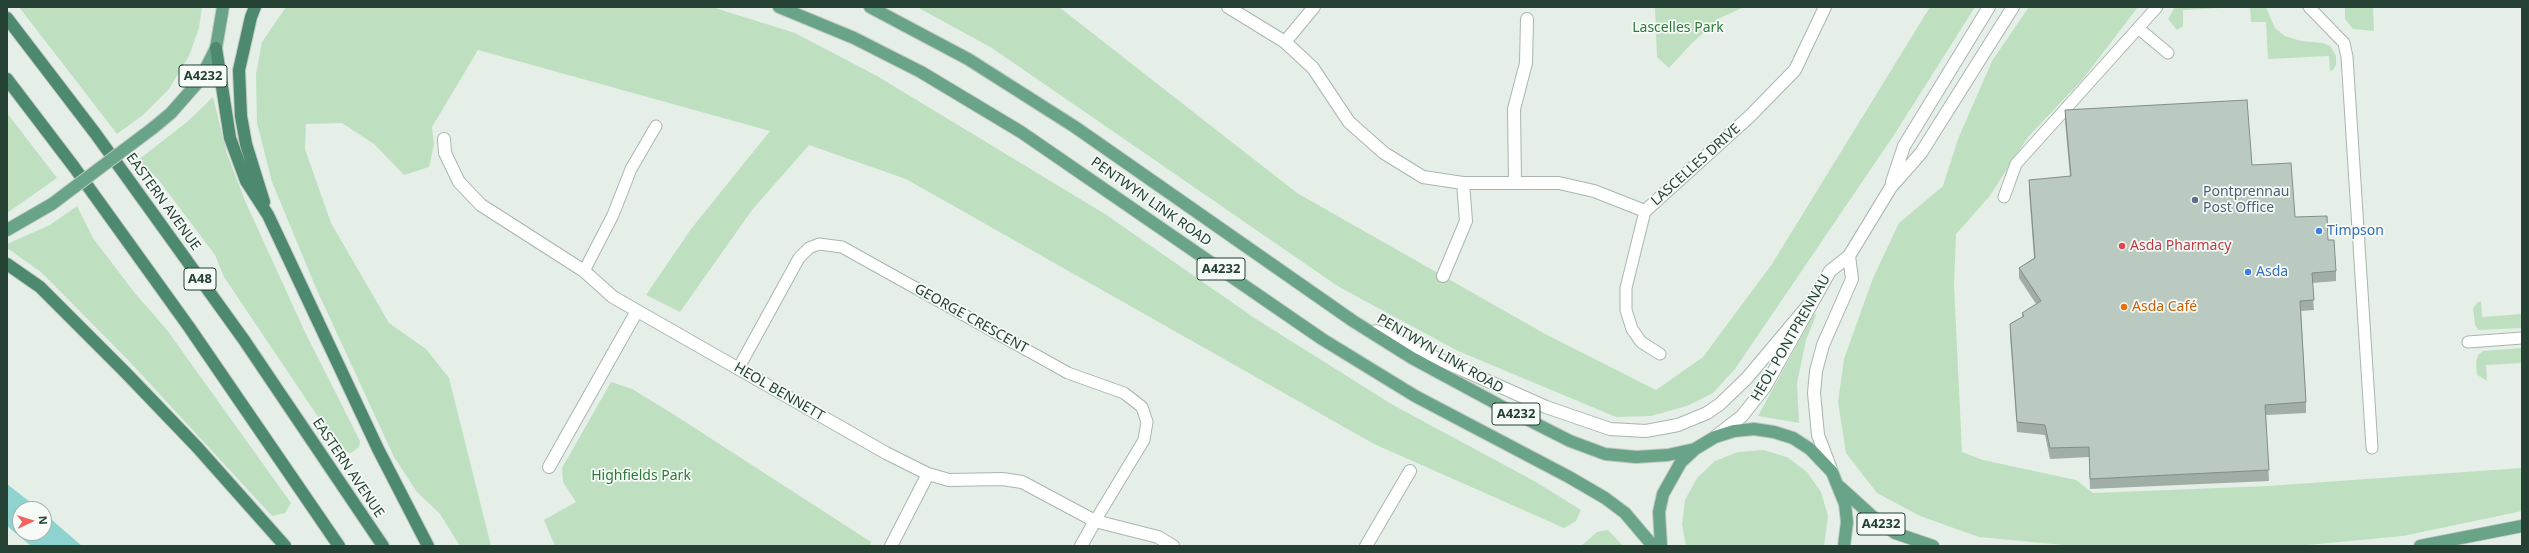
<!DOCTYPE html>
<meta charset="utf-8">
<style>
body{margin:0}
#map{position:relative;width:2529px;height:553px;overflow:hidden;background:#e5efe8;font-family:"Noto Sans",sans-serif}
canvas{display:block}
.frame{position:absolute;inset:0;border:8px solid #244133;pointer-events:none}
.north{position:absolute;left:12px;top:501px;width:40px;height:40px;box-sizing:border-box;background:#f6fbf8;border:1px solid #a2b1a9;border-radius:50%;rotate:86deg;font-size:11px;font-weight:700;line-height:16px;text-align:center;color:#244133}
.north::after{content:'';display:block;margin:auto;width:14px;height:18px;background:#f3625f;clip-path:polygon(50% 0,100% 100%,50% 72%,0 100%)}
</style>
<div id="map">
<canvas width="2529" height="553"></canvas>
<div class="frame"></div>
<div class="north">N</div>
</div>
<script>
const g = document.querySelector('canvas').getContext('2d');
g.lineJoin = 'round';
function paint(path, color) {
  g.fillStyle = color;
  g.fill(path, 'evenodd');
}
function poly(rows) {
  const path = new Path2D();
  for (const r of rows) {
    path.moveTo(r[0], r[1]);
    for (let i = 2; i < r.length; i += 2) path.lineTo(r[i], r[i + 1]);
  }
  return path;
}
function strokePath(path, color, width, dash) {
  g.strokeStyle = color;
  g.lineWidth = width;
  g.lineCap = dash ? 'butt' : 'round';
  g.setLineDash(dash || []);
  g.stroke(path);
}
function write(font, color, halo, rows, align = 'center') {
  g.font = font + ' "Noto Sans",sans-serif';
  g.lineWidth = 3.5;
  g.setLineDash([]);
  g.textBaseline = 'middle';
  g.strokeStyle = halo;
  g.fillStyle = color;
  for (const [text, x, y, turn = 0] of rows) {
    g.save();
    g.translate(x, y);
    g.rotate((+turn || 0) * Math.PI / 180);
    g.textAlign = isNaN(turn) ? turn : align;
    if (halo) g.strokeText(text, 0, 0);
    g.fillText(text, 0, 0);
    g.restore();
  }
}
paint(poly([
 [19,7,202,7,199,28,189,56,169,89,143,115,117,134],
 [286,7,712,7,795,33,877,76,1105,214,1256,319,1393,405,1536,482,1581,510,1576,521,1564,528,1374,444,906,179,809,145,752,210,680,312,646,295,691,229,770,131,478,50,432,127,434,144,429,167,404,175,374,144,342,123,306,124,305,149,331,223,389,323,426,349,449,378,491,546,460,546,440,514,417,492,394,457,316,288,272,182,257,123,256,74,262,42],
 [917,7,1059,7,1297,193,1547,335,1656,390,1703,357,1772,264,1930,7,1975,7,1894,135,1735,369,1713,393,1687,406,1651,416,1616,417,1458,351,1339,287,992,48],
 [1655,7,1744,7,1720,18,1691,44,1669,68,1657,57],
 [2029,7,2138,7,2082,80,2028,137,1989,197,1956,234,1954,285,1962,452,1983,460,2076,480,2093,493,2268,486,2522,468,2522,511,2403,536,2297,546,2074,546,1979,537,1920,516,1877,493,1846,453,1838,402,1844,359,1873,278,1899,223,1943,186,1958,139,1992,61],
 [2175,7,2240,7,2183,10,2183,26,2177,30,2168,19],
 [2250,7,2266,7,2275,28,2285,36,2301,41,2323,43,2330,46,2336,56,2336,65,2333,70,2330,71,2329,56,2268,59,2266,22,2251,22],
 [2345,7,2373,7,2374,31,2353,29,2345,19],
 [213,97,227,154,246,203,305,332,360,441,359,447,351,453,341,451,224,277,215,255,158,179,138,160,187,122],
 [7,113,57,178,7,213],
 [77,206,93,238,134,292,167,330,291,503,285,513,272,516,130,362,41,272,7,248,7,244,50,225],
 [2481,301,2482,317,2522,314,2522,328,2478,330,2475,325,2473,308,2477,303],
 [1814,314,1816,315,1806,340,1797,383,1799,423,1758,416],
 [2522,348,2522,363,2486,365,2487,381,2477,375,2476,362,2478,355,2483,351],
 [611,382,632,389,673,414,871,542,870,546,555,546,544,520,576,502,563,482,562,468],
 [1763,450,1787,457,1807,472,1821,492,1828,516,1824,546,1686,546,1682,525,1685,500,1697,478,1715,461,1738,452],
 [1608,530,1623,546,1581,546,1597,532]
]), '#bee0c0');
paint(poly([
 [7,484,39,509,20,509,20,533,44,533,44,513,82,546,31,546,7,526]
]), '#8ed3cf');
const service = poly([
 [2309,7,2344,43,2347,57,2372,448],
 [2138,28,2168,53],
 [2004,197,2016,164,2157,7],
 [1645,211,1626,288,1626,310,1632,329,1641,342,1660,354],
 [584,271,613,215,631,169,656,126],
 [2468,342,2522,338],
 [738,369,799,258,809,248,819,244,842,247,1068,373,1124,393,1142,407,1147,422,1144,440,1095,521]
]);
const minor = poly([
 [1228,7,1285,42,1313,68,1349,122,1384,153,1423,177,1463,183,1466,221,1443,276],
 [1285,42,1314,7],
 [444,139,445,153,459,182,481,205,584,271,613,297,886,453,928,474,949,480,1002,479,1022,482,1095,521,1158,537,1173,546],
 [1515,182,1514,109,1526,63,1527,19],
 [1463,183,1559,183,1594,191,1645,211,1750,116,1795,70,1825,7],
 [549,467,637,311],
 [891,546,928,474],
 [1081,546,1095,521],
 [1366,546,1410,471]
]);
const tertiary = poly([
 [1892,182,1904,146,1989,7],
 [1376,331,1546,407,1610,429,1646,431,1678,425,1707,413,1720,404,1747,378,1810,303],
 [1716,436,1742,416,1765,387,1830,271,1849,256,1891,187,1921,153,2013,7],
 [1832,472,1818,435,1814,393,1816,371,1823,345,1852,279,1849,256]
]);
const primary = poly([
 [779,7,854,38,921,72,1021,132,1322,339,1415,396,1569,477,1605,498,1625,513,1653,546],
 [870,7,968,59,1075,127,1353,321,1412,358,1499,405,1570,441,1605,454,1636,457,1668,455,1695,449],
 [153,128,171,113,200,80,216,48,223,7],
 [7,230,52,204],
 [1840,487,1872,516,1895,533,1933,546],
 [1661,546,1659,512,1663,494,1681,462,1695,449,1715,437,1734,431,1754,429,1774,432,1793,438,1810,449,1832,472,1845,504,1847,522,1844,546],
 [2420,546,2522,526]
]);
const trunk = poly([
 [255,7,251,17,239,70,241,116,246,144,264,202],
 [7,18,95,133,244,340,383,546],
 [216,48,230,138,246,181,268,215,378,449,428,546],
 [7,79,74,167,189,327,339,546],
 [7,264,40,287,125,372,197,447,285,546]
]);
strokePath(service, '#a7b7ae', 13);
strokePath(minor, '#a7b7ae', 14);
strokePath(tertiary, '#a7b7ae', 14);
strokePath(primary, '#c2cac6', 14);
strokePath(trunk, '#c2cac6', 14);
strokePath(service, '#fff', 11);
strokePath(minor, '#fff', 12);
strokePath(tertiary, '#fff', 12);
strokePath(primary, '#6aa488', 12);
strokePath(trunk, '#4c896e', 12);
const primaryBridge = poly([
 [52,204,153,128]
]);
strokePath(primaryBridge, '#c2cac6', 14, []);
strokePath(primaryBridge, '#6aa488', 12);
paint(poly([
 [2065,110,2252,165,2295,217,2328,240,2336,271,2336,281,2312,283,2314,310,2301,311,2306,402,2306,413,2266,415,2269,481,2090,489,2089,457,2050,459,2045,435,2017,432,2010,335,2010,324,2022,317,2022,313,2036,304,2019,278,2019,268,2034,258,2029,190,2029,180,2070,177,2065,121]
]), '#a0aea6');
const building = poly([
 [2247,100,2252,165,2291,163,2295,217,2327,216,2328,240,2334,240,2336,271,2312,273,2314,300,2300,301,2306,402,2265,405,2269,470,2090,479,2089,447,2050,448,2045,425,2017,422,2010,324,2024,316,2022,313,2041,301,2019,268,2035,258,2029,180,2071,176,2065,110,2247,100]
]);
paint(building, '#bacac1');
strokePath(building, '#828d87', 1);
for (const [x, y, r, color] of [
 [2195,200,4,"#5c6f8a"],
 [2319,231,4,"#3f7fe0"],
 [2122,246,4,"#e0444e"],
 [2248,272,4,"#3f7fe0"],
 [2124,307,4,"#e8710a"]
]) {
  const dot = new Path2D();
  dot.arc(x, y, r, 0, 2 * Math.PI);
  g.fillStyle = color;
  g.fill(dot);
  strokePath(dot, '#f6fbf8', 1.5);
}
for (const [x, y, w] of [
 [203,76,48],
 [1221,269,48],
 [200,279,32],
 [1516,414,48],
 [1881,524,48]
]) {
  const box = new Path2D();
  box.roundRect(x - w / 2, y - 11, w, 22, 3);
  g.fillStyle = '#f6fbf8';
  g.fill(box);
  strokePath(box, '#244133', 1);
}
write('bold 13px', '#244133', null, [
 ["A4232",203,76],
 ["A4232",1221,269],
 ["A48",200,279],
 ["A4232",1516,414],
 ["A4232",1881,524]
]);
write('14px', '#2d7939', '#f6fbf8', [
 ["Lascelles Park",1678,28],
 ["Highfields Park",641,476]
]);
write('14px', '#244133', '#f6fbf8', [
 ["LASCELLES DRIVE",1696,165,-42],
 ["EASTERN AVENUE",163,202,54],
 ["PENTWYN LINK ROAD",1151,202,35],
 ["GEORGE CRESCENT",971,319,29],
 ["HEOL PONTPRENNAU",1791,338,-60],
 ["PENTWYN LINK ROAD",1440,354,30],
 ["HEOL BENNETT",779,392,30],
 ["EASTERN AVENUE",348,468,56]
]);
write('14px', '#4e5e75', '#f6fbf8', [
 ["Pontprennau",2203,192],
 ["Post Office",2203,208]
], 'left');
write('14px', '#366cbe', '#f6fbf8', [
 ["Timpson",2327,231],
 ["Asda",2256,272]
], 'left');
write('14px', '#be3a42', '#f6fbf8', [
 ["Asda Pharmacy",2130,246]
], 'left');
write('14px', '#c56008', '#f6fbf8', [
 ["Asda Café",2132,307]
], 'left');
</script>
